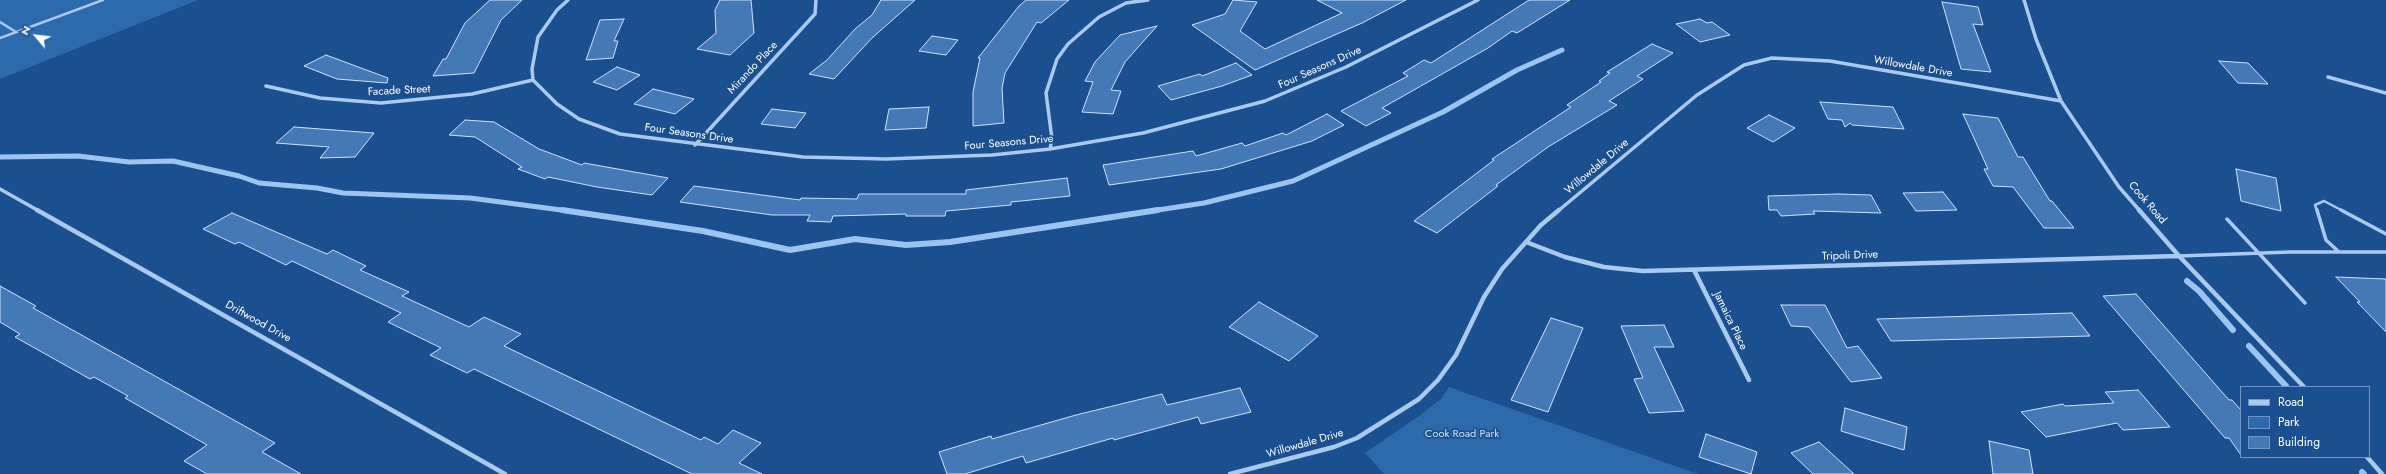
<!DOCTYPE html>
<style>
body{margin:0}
#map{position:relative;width:2386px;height:474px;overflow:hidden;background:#1b4f8f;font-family:Jost,sans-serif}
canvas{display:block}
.legend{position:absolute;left:2240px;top:386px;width:130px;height:72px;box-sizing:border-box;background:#1b4f8f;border:1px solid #7695bc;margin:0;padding:5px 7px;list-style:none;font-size:12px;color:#fff}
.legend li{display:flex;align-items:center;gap:8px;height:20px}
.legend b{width:20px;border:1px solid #7695bc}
.north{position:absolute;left:16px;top:16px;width:40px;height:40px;-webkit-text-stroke:3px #1b4f8f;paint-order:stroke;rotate:298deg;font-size:11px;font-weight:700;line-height:16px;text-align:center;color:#fff}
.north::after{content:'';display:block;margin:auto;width:14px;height:18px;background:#fff;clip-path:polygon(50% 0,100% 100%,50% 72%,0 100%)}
</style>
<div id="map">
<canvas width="2386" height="474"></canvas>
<ul class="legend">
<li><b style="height:5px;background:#a9c9ee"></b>Road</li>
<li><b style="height:11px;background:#2e69ad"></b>Park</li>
<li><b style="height:11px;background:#4478b7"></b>Building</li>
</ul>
<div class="north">N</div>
</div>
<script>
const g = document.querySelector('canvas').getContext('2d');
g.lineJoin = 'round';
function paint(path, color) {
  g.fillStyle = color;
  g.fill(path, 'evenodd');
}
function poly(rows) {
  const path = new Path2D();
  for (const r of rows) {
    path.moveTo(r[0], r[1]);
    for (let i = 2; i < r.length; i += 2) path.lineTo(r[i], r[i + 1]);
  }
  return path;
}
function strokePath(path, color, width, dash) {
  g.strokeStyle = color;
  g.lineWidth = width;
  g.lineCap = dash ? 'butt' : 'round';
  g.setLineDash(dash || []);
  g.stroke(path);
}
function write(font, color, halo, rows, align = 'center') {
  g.font = font + ' Jost,sans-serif';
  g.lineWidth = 3.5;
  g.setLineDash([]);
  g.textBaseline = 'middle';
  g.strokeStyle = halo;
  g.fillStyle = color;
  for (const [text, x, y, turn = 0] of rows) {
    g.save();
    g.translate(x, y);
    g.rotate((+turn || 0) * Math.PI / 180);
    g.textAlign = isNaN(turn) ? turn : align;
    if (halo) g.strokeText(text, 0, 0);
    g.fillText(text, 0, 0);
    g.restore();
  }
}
paint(poly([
 [0,0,198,0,0,79],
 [1449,387,1698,474,1384,474,1365,453,1419,416,1442,398]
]), '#2e69ad');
strokePath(poly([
 [0,157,78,156,129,162,173,161,239,176,259,183,317,188,343,193,470,198,569,211],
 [1151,211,1204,203,1293,181,1443,112,1517,70,1562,50]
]), '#9cc4f0', 5);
strokePath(poly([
 [562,210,703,231,790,250,855,239,906,245,950,242,1158,210],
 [2187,281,2199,291,2233,330],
 [2249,346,2286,386],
 [2362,472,2364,474]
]), '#9cc4f0', 6);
const building = poly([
 [490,0,522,0,501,20,474,73,433,76,443,59,446,59,465,23,490,0],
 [720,0,751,0,754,33,730,55,697,49,716,33,715,10,720,0],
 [881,0,915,0,872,38,834,79,809,74,827,60,855,29,872,15,881,0],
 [1026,0,1069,0,1041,23,1037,22,1005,73,1002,88,1004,123,973,126,973,92,980,58,978,58,1019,6,1026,0],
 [1233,0,1257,2,1240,31,1265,49,1342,13,1317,0,1406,0,1362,23,1255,70,1192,25,1225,14,1233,0],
 [1529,0,1570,0,1517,33,1512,31,1488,48,1382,108,1391,113,1366,126,1341,111,1408,76,1403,73,1424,60,1431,63,1529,0],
 [1942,2,1978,7,1983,25,1973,24,1991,72,1961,69,1942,2],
 [624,19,614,41,618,41,613,58,586,60,600,20,624,19],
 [1700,19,1707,23,1712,22,1730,35,1700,42,1676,24,1700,19],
 [1157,26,1125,62,1111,90,1121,91,1113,114,1082,112,1093,82,1085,81,1095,62,1120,35,1157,26],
 [932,36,958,40,946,55,919,51,932,36],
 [1652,44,1673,53,1637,76,1643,79,1609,101,1617,105,1548,147,1496,185,1498,186,1437,233,1414,221,1494,160,1492,159,1571,107,1567,105,1601,82,1599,81,1610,73,1607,72,1652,44],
 [326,55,388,78,387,83,337,79,304,66,326,55],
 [2219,61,2248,63,2268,84,2238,83,2219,61],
 [1236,63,1252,75,1222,86,1171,100,1158,86,1200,74,1202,76,1236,63],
 [617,67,640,75,617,90,593,82,617,67],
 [653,89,694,99,675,114,634,104,653,89],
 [1820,102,1893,107,1904,129,1852,125,1850,123,1845,127,1842,120,1828,119,1820,102],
 [929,107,926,128,885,130,889,109,929,107],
 [772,109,806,113,795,128,761,124,772,109],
 [1327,114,1344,125,1312,141,1221,169,1109,185,1103,165,1193,151,1196,156,1242,143,1245,146,1283,133,1286,135,1327,114],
 [1963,114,1998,118,2018,157,2023,157,2050,201,2052,201,2074,228,2044,228,2013,187,1993,186,1984,169,1988,169,1963,114],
 [1769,115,1795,128,1773,142,1747,128,1769,115],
 [465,120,494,122,539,149,582,165,584,163,668,178,652,195,597,187,548,177,545,179,518,169,522,167,475,137,449,135,465,120],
 [294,127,374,133,355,157,320,158,329,147,276,143,294,127],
 [2236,169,2276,178,2281,211,2241,201,2236,169],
 [1067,178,1070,196,1011,202,1011,205,946,211,945,216,906,216,906,214,833,216,831,222,807,221,810,215,772,215,680,202,694,186,800,200,801,198,857,199,859,194,966,194,966,190,1067,178],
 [1943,192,1957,210,1916,211,1903,193,1943,192],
 [1838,194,1871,195,1881,213,1813,211,1815,214,1781,216,1777,210,1769,210,1768,196,1838,194],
 [232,213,327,254,333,250,366,266,360,270,409,292,402,296,469,327,484,317,521,334,504,346,701,440,704,437,718,444,733,430,761,443,739,463,762,474,692,474,474,369,467,373,430,355,441,348,388,322,401,313,292,261,286,265,239,242,235,244,203,229,232,213],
 [2336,277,2386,279,2386,332,2357,302,2360,302,2336,277],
 [0,286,36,306,33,308,275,443,262,452,301,474,207,474,184,461,207,445,125,398,128,396,94,377,90,379,15,337,20,334,0,322,0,286],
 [2136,294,2229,400,2232,400,2241,410,2241,455,2229,438,2225,438,2103,296,2136,294],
 [1259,302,1318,336,1289,361,1229,327,1259,302],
 [1781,305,1825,305,1847,348,1858,346,1882,378,1851,382,1809,327,1791,326,1781,305],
 [2072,313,2090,336,1891,341,1877,319,2072,313],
 [1551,318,1583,328,1548,412,1511,400,1551,318],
 [1664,325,1674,347,1654,347,1684,411,1649,413,1634,379,1643,378,1621,326,1664,325],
 [1240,388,1251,412,1201,424,1198,417,1114,440,1113,438,1026,463,1023,456,965,474,947,474,939,452,991,436,992,439,1076,415,1162,394,1167,405,1240,388],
 [2138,390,2170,427,2123,430,2117,423,2046,437,2021,412,2063,404,2065,406,2114,403,2105,392,2138,390],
 [1845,408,1907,427,1904,450,1841,431,1845,408],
 [1706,434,1757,452,1751,474,1699,457,1706,434],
 [1989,441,2029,450,2033,474,1993,474,1989,441],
 [1819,442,1854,474,1813,474,1791,453,1819,442]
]);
paint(building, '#4478b7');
strokePath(building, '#cfe3fa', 1);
strokePath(poly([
 [0,22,16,32],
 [0,38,103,0],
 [2317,211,2315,205,2324,201,2343,211]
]), '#a9c9ee', 2.5);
strokePath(poly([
 [2317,210,2326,240,2339,252],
 [2341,210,2386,234],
 [2227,219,2305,303],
 [2179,256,2290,252,2386,252]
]), '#a9c9ee', 3.5);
strokePath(poly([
 [2024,0,2036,39,2061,101,2119,187,2140,211],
 [2328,77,2386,93],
 [533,80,557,104,579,119,620,134,803,157,886,159,992,155,1050,149,1143,133,1265,101,1346,67,1478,0],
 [533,80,532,69,538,37,557,10,568,0],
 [266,86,320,98,381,103,472,94,533,80],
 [695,145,815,14,816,0],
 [1050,149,1052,139,1046,93,1057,59,1068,44,1099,17,1126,3,1148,0],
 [0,189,39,211],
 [1558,211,1697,95,1744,65,1772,58,1830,61,2061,101]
]), '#a9c9ee', 3.5);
strokePath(poly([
 [37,210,505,474],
 [2139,210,2179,256,2304,387],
 [1526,242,1565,257,1604,267,1643,271,2179,256],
 [1694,270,1749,380],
 [2367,457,2382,474],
 [1230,474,1334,447,1357,438,1419,399,1438,380,1456,355,1484,297,1502,269,1541,225,1559,210]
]), '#a9c9ee', 4.5);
write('11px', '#fff', '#1b4f8f', [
 ["Willowdale Drive",1913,67,10],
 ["Mirando Place",753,68,-47],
 ["Four Seasons Drive",1320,68,-24],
 ["Facade Street",399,91,-3],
 ["Four Seasons Drive",689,134,8],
 ["Four Seasons Drive",1009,143,-5],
 ["Willowdale Drive",1597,167,-40],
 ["Cook Road",2147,203,49],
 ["Tripoli Drive",1850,256,-2],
 ["Jamaica Place",1730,321,64],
 ["Driftwood Drive",258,322,29],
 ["Willowdale Drive",1305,444,-16]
]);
write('11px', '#cfe3fa', '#1b4f8f', [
 ["Cook Road Park",1462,434]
]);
</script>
